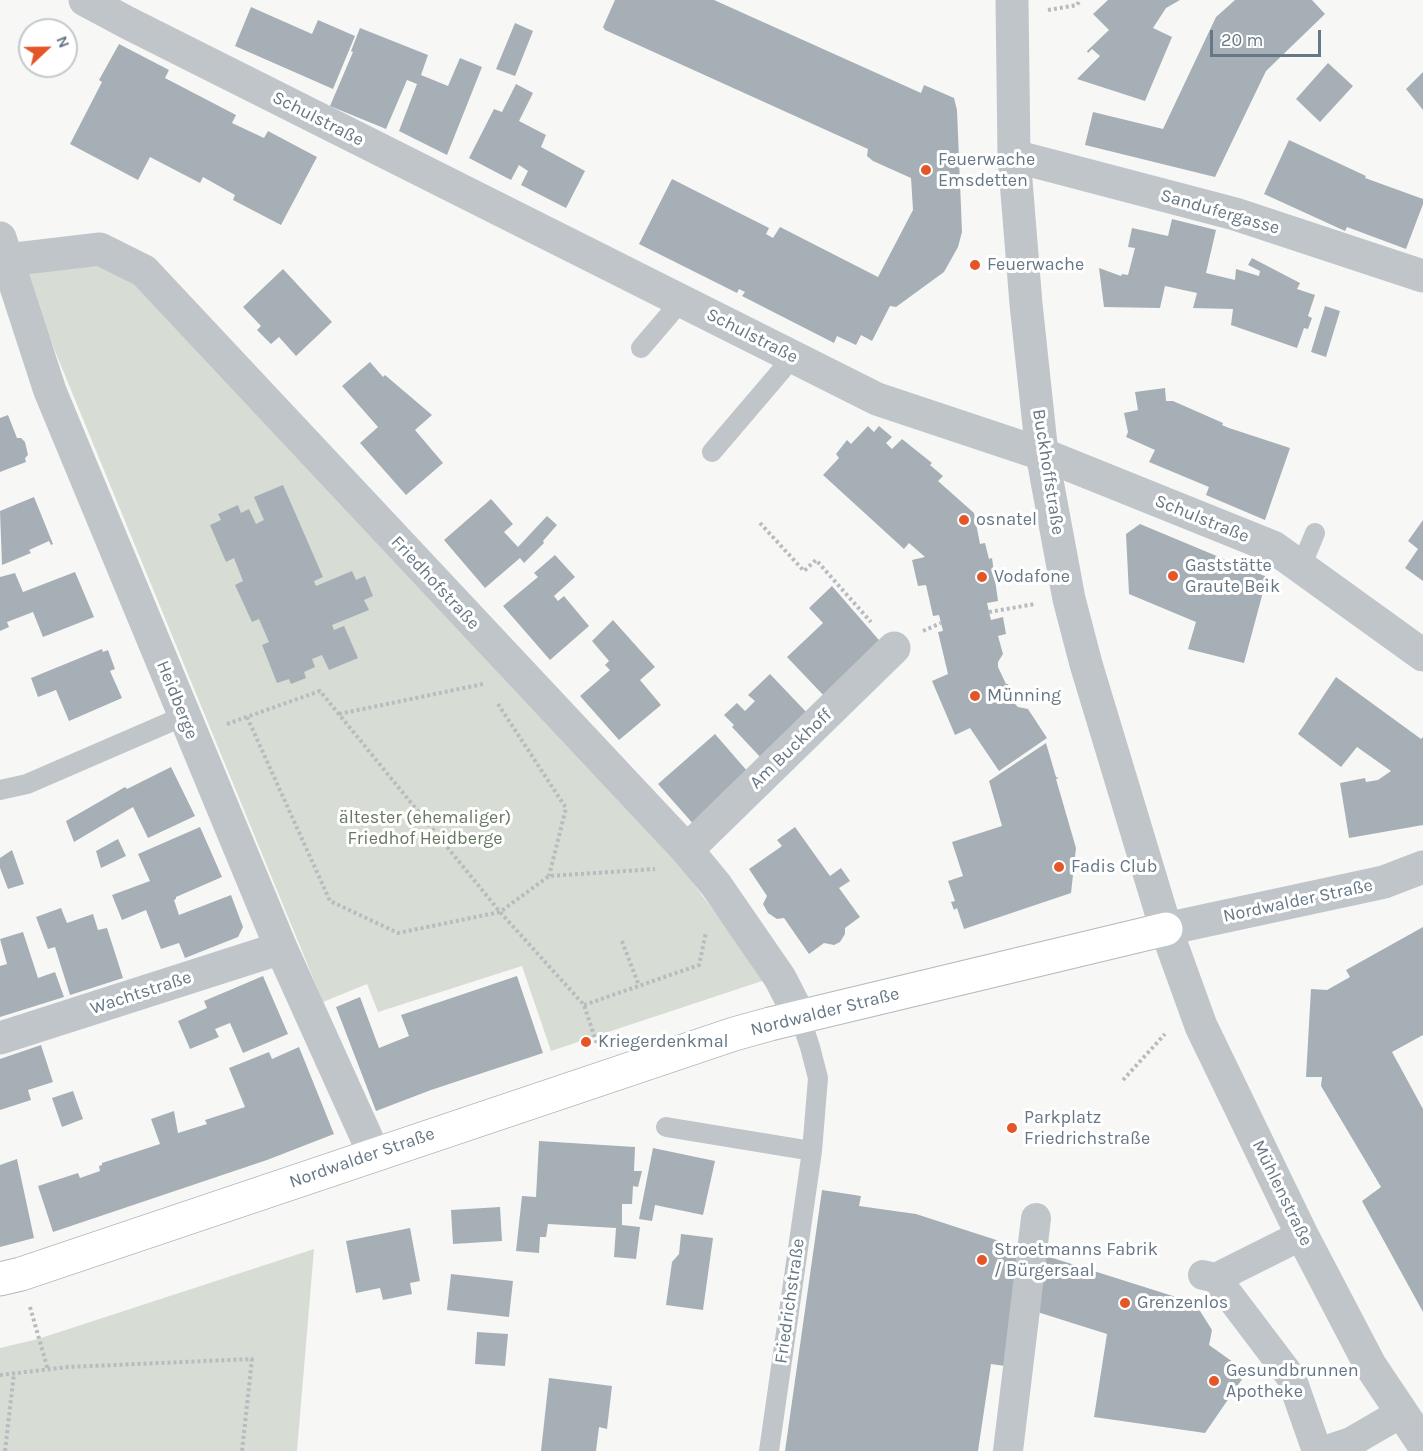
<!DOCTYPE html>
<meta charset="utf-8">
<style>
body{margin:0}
#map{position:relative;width:1423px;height:1451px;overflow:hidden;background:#f7f8f5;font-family:Karla,sans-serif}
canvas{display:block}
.north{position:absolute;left:18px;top:18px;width:60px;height:60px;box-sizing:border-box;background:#fff;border:2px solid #c2c9cf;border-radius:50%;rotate:68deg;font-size:16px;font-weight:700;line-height:24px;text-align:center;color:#667786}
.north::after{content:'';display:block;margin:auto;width:21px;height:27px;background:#e45628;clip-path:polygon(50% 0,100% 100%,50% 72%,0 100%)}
.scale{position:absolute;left:1210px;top:30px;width:111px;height:27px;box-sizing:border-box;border:3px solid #667786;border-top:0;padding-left:8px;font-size:18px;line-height:21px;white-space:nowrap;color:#667786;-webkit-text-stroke:4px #fff;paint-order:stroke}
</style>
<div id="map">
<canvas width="1423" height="1451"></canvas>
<div class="north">N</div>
<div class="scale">20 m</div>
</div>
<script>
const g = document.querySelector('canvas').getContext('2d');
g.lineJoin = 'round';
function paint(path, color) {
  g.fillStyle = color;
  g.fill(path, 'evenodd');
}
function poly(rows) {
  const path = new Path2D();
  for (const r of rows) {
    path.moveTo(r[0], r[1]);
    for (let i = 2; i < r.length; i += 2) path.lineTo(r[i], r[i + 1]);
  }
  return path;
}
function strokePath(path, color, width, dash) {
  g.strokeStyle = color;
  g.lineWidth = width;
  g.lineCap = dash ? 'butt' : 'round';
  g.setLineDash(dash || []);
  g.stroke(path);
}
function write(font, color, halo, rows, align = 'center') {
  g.font = font + ' Karla,sans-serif';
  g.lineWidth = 6;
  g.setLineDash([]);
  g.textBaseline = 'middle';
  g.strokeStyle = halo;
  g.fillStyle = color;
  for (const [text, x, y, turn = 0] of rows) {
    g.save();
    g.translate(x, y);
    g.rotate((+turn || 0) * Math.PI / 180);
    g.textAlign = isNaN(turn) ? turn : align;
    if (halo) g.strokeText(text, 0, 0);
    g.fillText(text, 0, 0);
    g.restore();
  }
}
paint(poly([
 [97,263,136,284,681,867,765,980,551,1051,522,966,378,1012,367,984,323,1002,22,271],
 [314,1249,297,1451,0,1451,0,1348,38,1339]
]), '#d7dcd4');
paint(poly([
 [615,0,714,0,921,93,924,85,954,98,957,110,962,232,958,247,944,272,896,307,890,306,872,341,861,335,856,345,837,336,834,343,742,296,745,292,739,289,737,293,639,244,672,179,769,228,766,234,773,238,780,227,878,277,913,210,911,178,873,161,867,156,868,149,605,30,603,27],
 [1108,0,1180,0,1166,8,1153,28,1172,37,1145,101,1077,79,1100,56,1092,49,1088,53,1087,51,1109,30,1093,14],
 [1235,0,1312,0,1325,14,1266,71,1215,177,1085,145,1093,112,1163,129,1216,17],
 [251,7,312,34,318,20,355,36,333,89,235,46],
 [515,23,533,31,515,76,496,69],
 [360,28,428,55,421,75,448,86,460,58,482,67,447,155,399,131,417,84,407,80,386,129,330,106,353,52,351,51],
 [119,44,169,70,165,78,236,115,232,123,264,138,268,131,317,157,281,225,233,200,235,195,203,177,200,183,150,157,138,180,70,144,102,82,99,80],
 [1328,63,1353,86,1320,122,1296,99],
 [1423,72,1423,110,1406,89],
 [516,84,533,93,519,121,546,135,541,147,585,171,566,208,521,185,528,171,519,165,511,180,469,158,494,109,502,112],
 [1289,140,1366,176,1365,178,1423,199,1423,204,1406,249,1347,227,1345,231,1264,194],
 [1172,219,1216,230,1206,273,1235,280,1236,269,1259,276,1260,271,1248,265,1252,258,1300,283,1297,289,1315,295,1308,316,1312,318,1308,329,1304,328,1297,348,1231,325,1233,309,1193,308,1197,293,1165,286,1160,308,1104,307,1099,268,1121,276,1122,274,1128,275,1135,248,1128,247,1132,228,1168,236],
 [283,269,332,322,296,356,279,337,271,344,257,330,261,326,243,307],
 [1325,306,1340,311,1326,357,1311,352],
 [370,362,383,377,385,375,432,415,415,430,443,463,406,495,360,443,378,427,342,386],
 [1165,388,1166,401,1173,401,1223,423,1222,425,1229,428,1290,448,1265,520,1206,495,1209,487,1149,462,1155,450,1126,437,1128,432,1124,413,1138,410,1135,392],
 [8,415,17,438,21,438,25,442,28,455,25,458,26,462,0,472,0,418],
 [868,426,874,432,879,426,892,437,886,443,892,449,902,439,932,463,930,465,943,476,938,481,974,513,980,544,985,543,989,559,992,558,998,601,987,603,991,620,1003,617,1006,634,998,636,1003,654,998,662,998,667,1006,684,1008,684,1010,688,1008,689,1015,704,1018,707,1028,709,1047,738,999,771,970,728,955,735,932,681,948,674,938,632,943,631,939,615,933,616,926,585,918,586,912,560,925,557,909,543,904,549,823,475,839,458,836,454,847,440,851,444],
 [283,485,323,577,314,581,316,586,352,571,356,580,365,576,373,596,364,600,369,610,332,625,334,630,344,626,358,658,329,670,322,655,312,659,315,667,304,672,306,678,291,684,289,679,277,683,262,645,269,642,259,619,252,622,235,585,243,581,234,558,226,562,210,525,221,520,218,514,238,505,241,513,249,509,256,524,264,520,254,497],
 [34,497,53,544,51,545,49,541,29,550,31,553,2,565,0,511],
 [491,499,513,524,504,532,518,547,547,516,557,525,543,541,544,543,524,563,520,558,485,588,444,540],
 [1423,520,1423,581,1405,568,1418,549,1408,541],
 [1140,524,1267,577,1244,663,1188,649,1196,622,1129,594,1126,534],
 [555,555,575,577,554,596,558,601,564,596,589,626,550,660,503,606,538,577,534,573],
 [75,572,94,617,43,637,33,612,7,622,9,627,0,631,0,577,15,573,23,592],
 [832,586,885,647,826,698,787,657,823,623,809,608],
 [613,620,655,667,640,680,661,705,619,740,580,696,610,670,605,665,609,661,592,641],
 [102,649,103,652,108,650,115,669,110,671,122,698,69,721,56,690,38,697,31,678],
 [770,674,810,716,763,760,732,727,734,725,724,715,737,703,745,711,755,701,748,695],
 [1336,677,1421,739,1423,737,1423,825,1349,838,1340,783,1365,778,1366,782,1378,780,1391,771,1357,747,1341,767,1298,734],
 [715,734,748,772,695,826,658,784],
 [1046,743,1056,777,1059,778,1056,779,1076,848,1071,893,964,929,957,908,954,910,951,902,955,901,948,881,963,876,952,842,1002,826,989,781],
 [171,767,195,816,148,838,133,807,74,842,66,821,125,787,127,789],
 [200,827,222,877,176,897,176,899,174,900,179,915,231,895,243,927,238,937,185,958,179,943,161,949,146,910,122,920,112,895,150,881,138,854],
 [795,827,830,876,841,868,850,881,839,888,860,917,845,928,845,934,840,942,834,945,824,943,809,954,784,918,777,919,768,913,763,904,767,896,749,869,782,846,777,840],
 [118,839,126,856,101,868,96,851],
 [12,850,24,884,8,889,0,868,0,858],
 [61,908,67,923,93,914,98,930,107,928,123,978,70,995,55,947,48,949,36,917],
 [1423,927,1423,1035,1392,1052,1423,1109,1423,1312,1362,1201,1381,1187,1321,1086,1322,1077,1306,1077,1311,989,1327,990,1350,977,1346,970],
 [23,932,38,978,55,972,64,997,0,1017,0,966,7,964,0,939],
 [263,976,288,1034,243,1053,230,1023,215,1029,219,1037,190,1049,178,1021,207,1008,204,1001],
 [517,976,543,1053,431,1090,376,1111,336,1007,360,997,379,1048,409,1036,401,1015],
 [41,1045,53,1082,28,1090,31,1100,0,1110,0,1059],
 [299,1047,334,1134,267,1160,53,1232,38,1186,78,1173,80,1178,100,1171,99,1166,102,1165,102,1163,160,1144,151,1119,174,1111,178,1133,207,1124,205,1120,245,1107,229,1068,269,1052,272,1059],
 [73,1091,83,1119,62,1127,52,1098],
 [539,1141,635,1147,634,1171,642,1171,638,1187,633,1186,632,1204,622,1204,622,1225,640,1227,636,1259,614,1257,616,1228,548,1224,546,1237,540,1237,539,1253,516,1251,522,1196,536,1197],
 [653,1148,715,1161,703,1215,655,1205,652,1221,639,1219],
 [17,1159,34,1238,0,1247,0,1165],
 [822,1190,861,1196,859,1206,916,1214,1024,1249,1005,1366,991,1364,978,1451,785,1451],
 [500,1207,502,1241,453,1244,451,1210],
 [410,1228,420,1281,410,1283,412,1294,383,1300,380,1288,356,1293,346,1241],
 [681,1234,713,1238,703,1310,666,1305,672,1262,679,1254],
 [1040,1254,1195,1303,1212,1330,1209,1345,1247,1372,1205,1433,1094,1417,1107,1334,1031,1310],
 [451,1274,513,1281,509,1317,447,1310],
 [477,1332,508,1334,505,1366,475,1364],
 [549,1378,612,1386,607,1429,599,1427,596,1451,541,1451]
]), '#a6afb6');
const secondary = poly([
 [0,1279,21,1274,734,1034,770,1024,1166,929]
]);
strokePath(secondary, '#b3b8bd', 35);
strokePath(poly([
 [1048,10,1077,5,1080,0],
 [760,523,804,571,816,560,871,622],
 [989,612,1035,604],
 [923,631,941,623],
 [498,704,566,808,549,876],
 [339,714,483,684],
 [247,717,330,901,398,933,500,912,549,876,655,869],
 [227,724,320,691,500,912,584,1005,597,1044],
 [622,941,639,986],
 [584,1005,699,965,706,932],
 [1123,1080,1165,1034],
 [30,1307,48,1370],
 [0,1375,68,1367,252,1359,242,1451],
 [5,1451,14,1373]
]), '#b8bcbf', 4, [3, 3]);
strokePath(poly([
 [641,348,682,300],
 [712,452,793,357],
 [1301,567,1315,533],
 [0,790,27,784,184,716],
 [666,1127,812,1151],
 [769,1451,812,1151,818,1078,810,1047,800,1017]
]), '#c0c5c9', 20);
strokePath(poly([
 [1203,1275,1216,1278,1302,1235],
 [1216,1278,1291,1377,1317,1451],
 [1008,1451,1036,1218],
 [1324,1451,1351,1442,1401,1413]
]), '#c0c5c9', 30);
strokePath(poly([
 [85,0,128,23,877,399,1042,454,1273,547,1423,655],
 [1014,156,1235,214,1423,276],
 [0,238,50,391,281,948,374,1154],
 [7,260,100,249,144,271,687,850,716,885,780,978,800,1017],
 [687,850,894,648],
 [1166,929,1384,882,1423,867],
 [0,1038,281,948]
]), '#c0c5c9', 33);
strokePath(poly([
 [1012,0,1014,156,1026,304,1042,454,1069,599,1086,664,1166,929,1201,1026,1302,1235,1370,1365,1423,1444]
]), '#c0c5c9', 33);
strokePath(secondary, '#fff', 33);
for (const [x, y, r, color] of [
 [926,170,6,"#e45628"],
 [975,265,6,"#e45628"],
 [964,520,6,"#e45628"],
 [1173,576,6,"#e45628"],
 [982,577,6,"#e45628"],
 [975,696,6,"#e45628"],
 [1059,867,6,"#e45628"],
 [586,1042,6,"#e45628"],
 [1012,1128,6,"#e45628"],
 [982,1260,6,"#e45628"],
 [1125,1303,6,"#e45628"],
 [1214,1381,6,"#e45628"]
]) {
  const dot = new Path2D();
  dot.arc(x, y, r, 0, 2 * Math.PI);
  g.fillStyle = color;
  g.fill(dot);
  strokePath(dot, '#fff', 2);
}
write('18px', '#667786', '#fff', [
 ["Schulstraße",318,119,27],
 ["Sandufergasse",1220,212,16],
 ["Schulstraße",752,336,27],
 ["Buckhoffstraße",1048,472,81],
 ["Schulstraße",1202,519,22],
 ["Friedhofstraße",435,583,47],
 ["Heidberge",177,700,68],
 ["Am Buckhoff",791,749,-44],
 ["Nordwalder Straße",1298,901,-12],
 ["Wachtstraße",141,993,-18],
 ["Nordwalder Straße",825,1012,-14],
 ["Nordwalder Straße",362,1158,-19],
 ["Mühlenstraße",1282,1193,64],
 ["Friedrichstraße",790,1301,-82]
]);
write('18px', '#667786', '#fff', [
 ["Feuerwache",938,160],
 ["Emsdetten",938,181],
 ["Feuerwache",987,265],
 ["osnatel",976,520],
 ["Gaststätte",1185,566],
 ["Graute Beik",1185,587],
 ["Vodafone",994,577],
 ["Münning",987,696],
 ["Fadis Club",1071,867],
 ["Kriegerdenkmal",598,1042],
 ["Parkplatz",1024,1118],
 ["Friedrichstraße",1024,1139],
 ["Stroetmanns Fabrik",994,1250],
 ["/ Bürgersaal",994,1271],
 ["Grenzenlos",1137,1303],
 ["Gesundbrunnen",1226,1371],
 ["Apotheke",1226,1392]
], 'left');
write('18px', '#667861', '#fff', [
 ["ältester (ehemaliger)",425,818],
 ["Friedhof Heidberge",425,839]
]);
</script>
